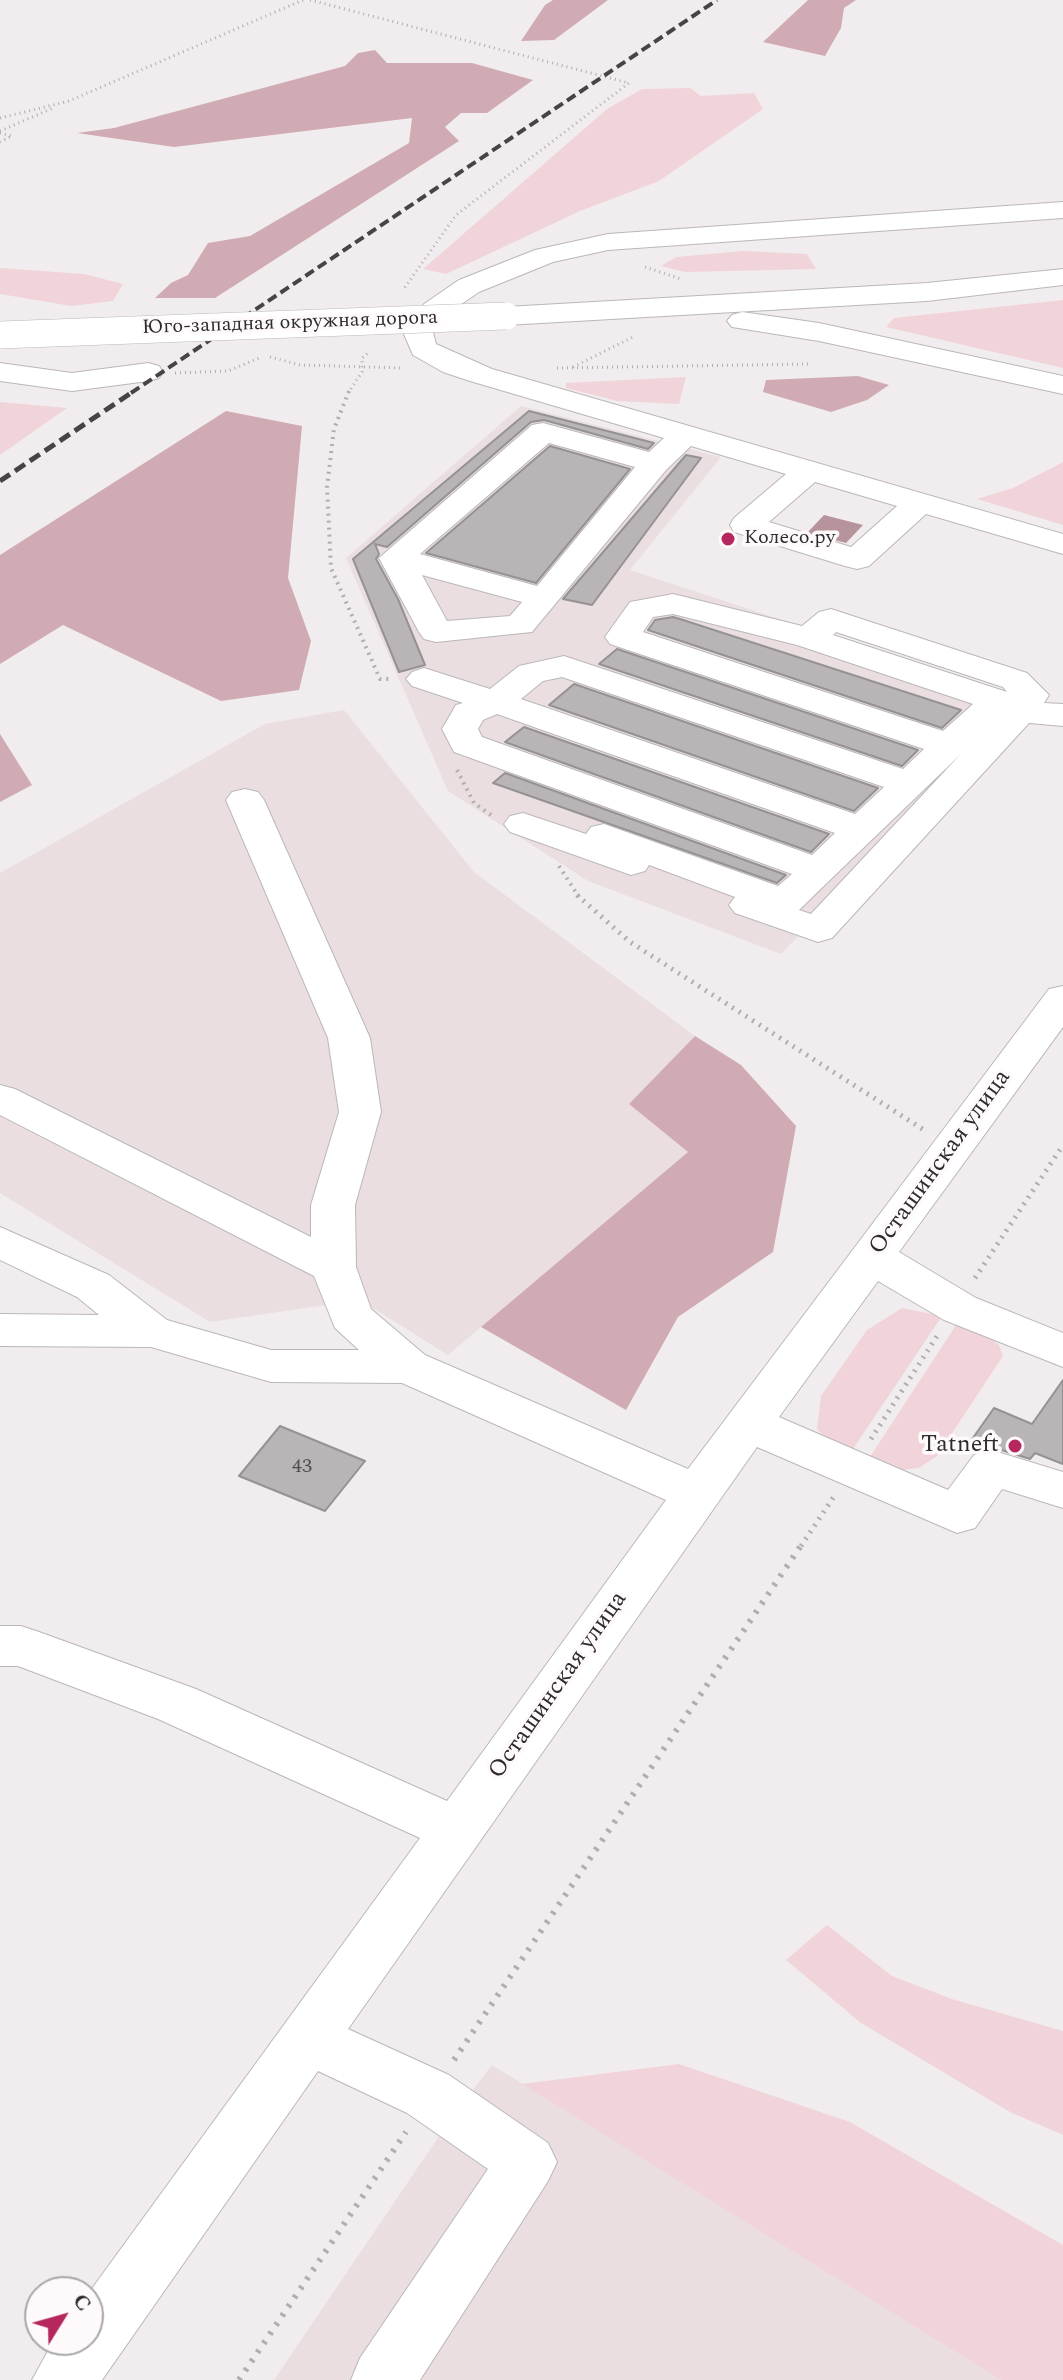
<!DOCTYPE html>
<meta charset="utf-8">
<style>
body{margin:0}
#map{position:relative;width:1063px;height:2380px;overflow:hidden;background:#f1edee;font-family:Spectral,serif}
canvas{display:block}
.north{position:absolute;left:24px;top:2276px;width:80px;height:80px;box-sizing:border-box;background:#fefafb;border:2px solid #aaa7a8;border-radius:50%;rotate:53deg;font-size:22px;font-weight:700;line-height:32px;text-align:center;color:#2d2b2b}
.north::after{content:'';display:block;margin:auto;width:28px;height:36px;background:#b5275d;clip-path:polygon(50% 0,100% 100%,50% 72%,0 100%)}
</style>
<div id="map">
<canvas width="1063" height="2380"></canvas>
<div class="north">С</div>
</div>
<script>
const g = document.querySelector('canvas').getContext('2d');
g.lineJoin = 'round';
function paint(path, color) {
  g.fillStyle = color;
  g.fill(path, 'evenodd');
}
function poly(rows) {
  const path = new Path2D();
  for (const r of rows) {
    path.moveTo(r[0], r[1]);
    for (let i = 2; i < r.length; i += 2) path.lineTo(r[i], r[i + 1]);
  }
  return path;
}
function strokePath(path, color, width, dash) {
  g.strokeStyle = color;
  g.lineWidth = width;
  g.lineCap = dash ? 'butt' : 'round';
  g.setLineDash(dash || []);
  g.stroke(path);
}
function write(font, color, halo, rows, align = 'center') {
  g.font = font + ' Spectral,serif';
  g.lineWidth = 7;
  g.setLineDash([]);
  g.textBaseline = 'middle';
  g.strokeStyle = halo;
  g.fillStyle = color;
  for (const [text, x, y, turn = 0] of rows) {
    g.save();
    g.translate(x, y);
    g.rotate((+turn || 0) * Math.PI / 180);
    g.textAlign = isNaN(turn) ? turn : align;
    if (halo) g.strokeText(text, 0, 0);
    g.fillText(text, 0, 0);
    g.restore();
  }
}
paint(poly([
 [521,406,721,457,630,570,1023,699,781,954,588,881,448,791,346,558],
 [344,710,474,872,695,1036,629,1104,688,1152,448,1355,360,1300,210,1322,0,1193,0,873,265,724],
 [492,2065,1001,2380,274,2380,454,2114]
]), '#eadee0');
paint(poly([
 [690,88,701,96,754,93,763,109,659,181,580,211,446,274,423,269,607,109,642,89],
 [743,251,807,254,816,269,685,272,661,266,676,257],
 [0,268,84,274,123,284,113,301,71,306,0,294],
 [1063,300,1063,368,886,327,894,318],
 [686,377,679,404,617,401,566,388,566,383],
 [0,402,67,408,0,455],
 [1063,462,1063,525,977,499,1013,488],
 [902,1308,942,1316,849,1455,836,1449,817,1429,821,1396,867,1330],
 [958,1322,986,1335,999,1345,1003,1356,937,1456,919,1468,902,1470,866,1463],
 [827,1925,892,1976,952,1999,1063,2031,1063,2135,1010,2112,861,2023,786,1960],
 [679,2064,850,2122,1063,2245,1063,2380,1001,2380,522,2084]
]), '#f0d4da');
paint(poly([
 [553,0,608,0,554,40,521,41,545,5],
 [808,0,856,0,844,8,841,28,825,56,763,42],
 [375,50,387,63,472,63,533,80,487,113,461,113,445,127,459,141,215,298,155,298,171,283,188,275,208,243,250,236,409,143,412,118,174,147,77,133,114,128,345,66,358,53],
 [858,376,889,385,867,400,831,412,763,392,766,380],
 [226,411,302,426,288,578,311,641,299,690,221,701,63,625,0,664,0,555],
 [0,734,32,785,0,802],
 [695,1036,741,1065,796,1126,773,1252,678,1317,626,1410,481,1327,688,1152,629,1104]
]), '#d0abb3');
paint(poly([
 [824,515,863,525,846,543,807,533]
]), '#b7949c');
const building = poly([
 [529,411,654,443,648,449,544,420,531,422,387,547,375,544,379,554,376,559,398,599,425,665,399,672,353,559,529,411],
 [550,446,630,469,536,583,426,553,550,446],
 [686,455,701,458,592,605,563,599,686,455],
 [673,617,680,619,961,710,942,728,648,630,655,620,673,617],
 [617,649,918,750,902,766,599,664,617,649],
 [574,684,878,788,854,811,549,705,574,684],
 [524,727,829,834,811,852,505,742,524,727],
 [505,773,786,875,777,883,493,783,505,773],
 [1063,1380,1063,1464,1035,1453,1030,1459,992,1447,980,1450,968,1445,994,1408,1032,1424,1063,1380],
 [280,1426,365,1461,325,1511,239,1476,280,1426]
]);
paint(building, '#b9b5b6');
strokePath(building, '#959293', 2);
const minor = poly([
 [1063,202,1063,218,608,250,553,262,479,292,444,316,433,332,436,344,492,369,1063,534,1063,554,926,514,869,566,857,569,845,566,734,532,730,525,734,518,786,474,691,446,666,470,532,632,436,642,424,639,419,632,379,558,532,425,543,423,649,452,664,438,470,381,443,372,413,355,403,332,424,304,459,280,535,250,608,234,1063,202],
 [549,443,635,467,537,586,420,554,549,443],
 [815,482,897,506,851,547,769,522,815,482],
 [422,575,522,602,510,616,447,621,422,575],
 [0,363,72,373,148,363,159,366,163,372,159,378,148,381,72,391,0,381,0,363],
 [673,594,802,626,819,612,831,609,1027,673,1049,695,1044,703,1063,704,1063,726,1029,723,832,938,818,942,735,913,729,905,735,897,649,865,645,871,631,875,510,832,504,824,510,816,523,813,586,834,591,827,604,824,778,886,792,874,454,752,442,729,456,705,463,703,412,686,406,679,412,672,424,668,490,689,519,666,564,656,903,769,924,749,610,644,605,637,630,602,673,594],
 [673,614,797,645,973,704,943,731,643,632,653,617,673,614],
 [836,632,1003,687,1007,692,833,635,836,632],
 [562,677,884,787,855,814,521,699,543,681,562,677],
 [497,714,835,833,812,855,482,737,478,729,483,720,497,714],
 [960,755,811,914,799,910,832,878,960,755],
 [245,789,258,792,264,800,370,1038,381,1112,355,1205,356,1267,371,1309,425,1355,688,1469,1049,989,1063,986,1063,1027,899,1252,976,1298,1063,1333,1063,1367,944,1320,878,1281,779,1417,948,1490,974,1455,991,1450,1063,1472,1063,1508,1002,1489,975,1528,957,1533,757,1447,348,2029,449,2075,548,2143,557,2162,548,2181,420,2380,351,2380,360,2358,488,2169,407,2113,318,2071,102,2380,32,2380,54,2340,88,2340,88,2294,420,1838,158,1719,18,1666,0,1666,0,1626,21,1626,39,1632,196,1689,447,1801,666,1500,402,1383,271,1382,151,1347,0,1346,0,1314,99,1315,77,1297,0,1260,0,1227,109,1275,167,1320,271,1350,359,1350,335,1328,314,1276,0,1115,0,1085,15,1089,311,1237,311,1205,339,1112,328,1038,226,800,232,792,245,789]
]);
const highway = poly([
 [1063,269,1063,285,927,301,506,325,496,322,492,316,496,310,506,307,927,283,1063,269],
 [742,312,819,323,1063,376,1063,394,819,341,732,327,727,321,732,315,742,312]
]);
strokePath(minor, '#bbb7b8', 2);
strokePath(highway, '#bbb7b8', 2);
strokePath(poly([
 [310,0,629,83,456,215,403,290],
 [0,118,69,101,303,0],
 [0,131,53,108],
 [0,133,12,136,0,142],
 [645,267,681,279],
 [270,357,300,365,403,368],
 [573,367,635,336],
 [557,368,808,364],
 [175,373,228,371,262,357],
 [348,393,362,372,362,358,369,352]
]), '#b1aeae', 3, [1, 4]);
strokePath(poly([
 [349,391,334,429,327,487,331,568,380,679,389,679],
 [457,770,474,803,491,815],
 [559,866,579,897]
]), '#b1aeae', 4, [2, 5]);
strokePath(poly([
 [577,895,630,942,924,1130],
 [975,1278,1063,1145],
 [871,1439,939,1333],
 [801,1546,835,1495]
]), '#b1aeae', 5, [2, 6]);
strokePath(poly([
 [454,2060,802,1544],
 [239,2380,406,2132]
]), '#b1aeae', 6, [3, 8]);
paint(minor, '#fff');
paint(highway, '#fff');
strokePath(poly([
 [131,393,717,0]
]), '#464444', 4, [10, 5]);
strokePath(poly([
 [0,481,134,391]
]), '#464444', 5, [12, 6]);
const highwayBridge = poly([
 [0,335,506,316]
]);
strokePath(highwayBridge, '#bbb7b8', 28, []);
strokePath(highwayBridge, '#fff', 27);
for (const [x, y, r, color] of [
 [728,539,8,"#b5275d"],
 [1015,1446,8,"#b5275d"]
]) {
  const dot = new Path2D();
  dot.arc(x, y, r, 0, 2 * Math.PI);
  g.fillStyle = color;
  g.fill(dot);
  strokePath(dot, '#fefafb', 3);
}
write('20px', '#2d2b2b', '#fefafb', [
 ["Юго-западная окружная дорога",290,324,-2]
]);
write('20px', '#2d2b2b', '#fefafb', [
 ["Колесо.ру",744,539]
], 'left');
write('20px', '#504e4e', null, [
 ["43",302,1468]
]);
write('24px', '#2d2b2b', '#fefafb', [
 ["Осташинская улица",941,1163,-54],
 ["Осташинская улица",559,1686,-55]
]);
write('24px', '#2d2b2b', '#fefafb', [
 ["Tatneft",999,1446]
], 'right');
</script>
